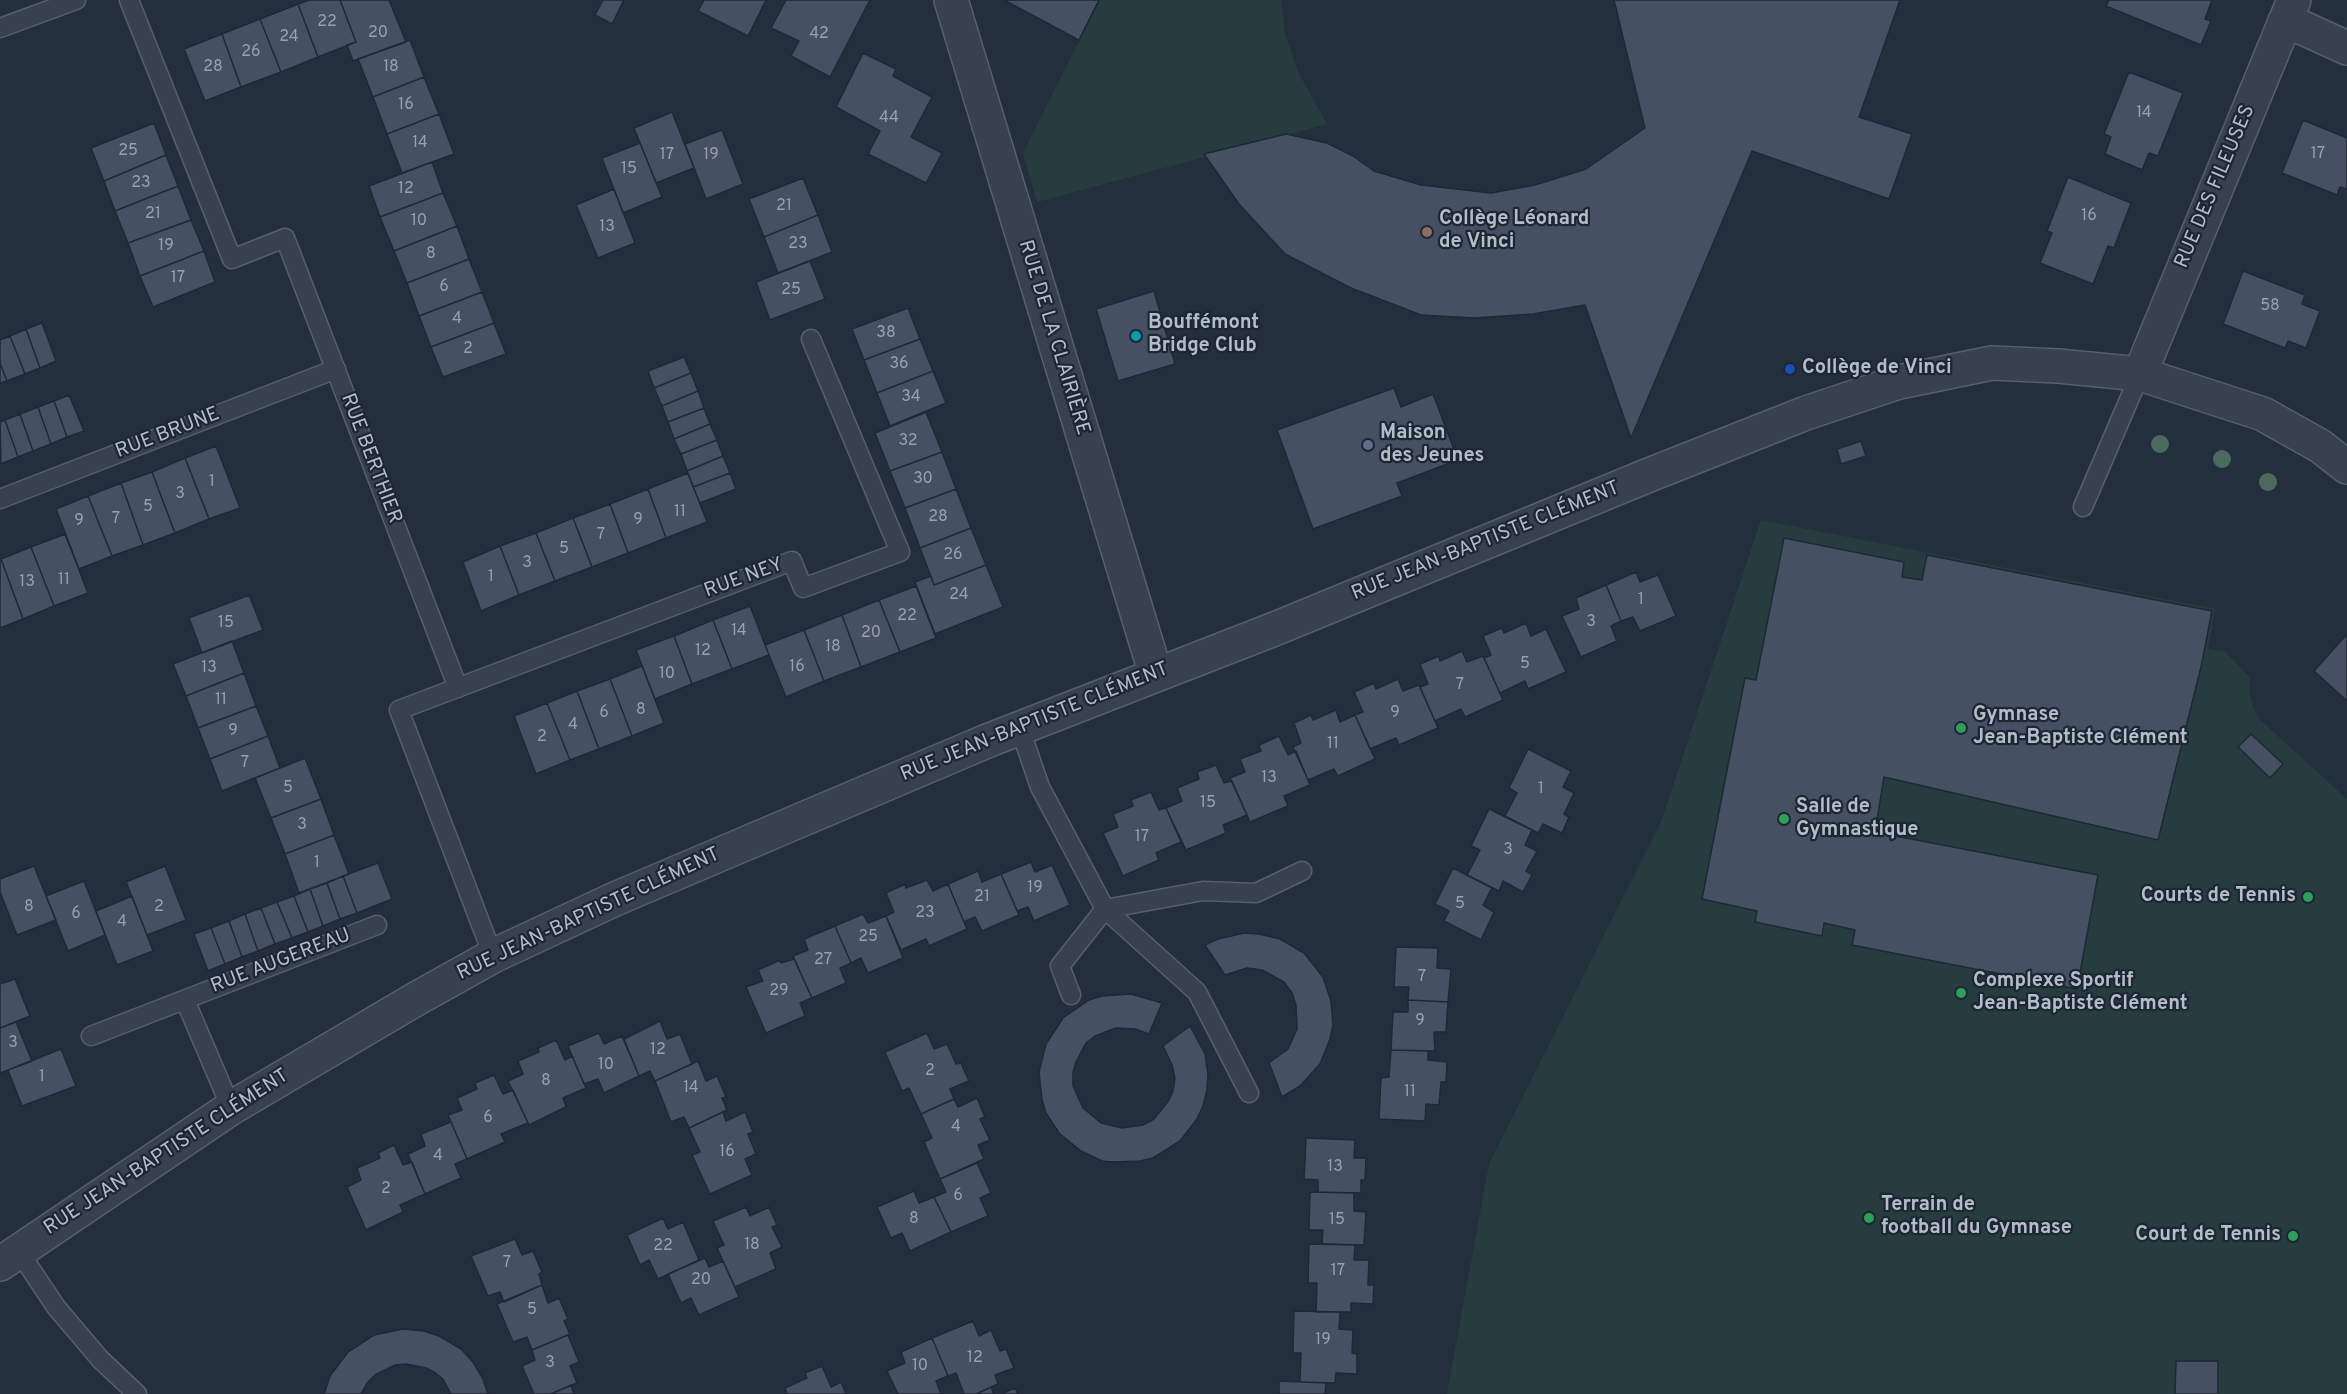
<!DOCTYPE html>
<meta charset="utf-8">
<style>
body{margin:0}
canvas{display:block;background:#242f3e}
</style>
<canvas width="2347" height="1394"></canvas>
<script>
const g = document.querySelector('canvas').getContext('2d');
g.lineJoin = 'round';
function paint(path, color) {
  g.fillStyle = color;
  g.fill(path, 'evenodd');
}
function poly(rows) {
  const path = new Path2D();
  for (const r of rows) {
    path.moveTo(r[0], r[1]);
    for (let i = 2; i < r.length; i += 2) path.lineTo(r[i], r[i + 1]);
  }
  return path;
}
function strokePath(path, color, width, dash) {
  g.strokeStyle = color;
  g.lineWidth = width;
  g.lineCap = dash ? 'butt' : 'round';
  g.setLineDash(dash || []);
  g.stroke(path);
}
function write(font, color, halo, rows, align = 'center') {
  g.font = font + ' Overpass,sans-serif';
  g.lineWidth = 4.5;
  g.setLineDash([]);
  g.textBaseline = 'middle';
  g.strokeStyle = halo;
  g.fillStyle = color;
  for (const [text, x, y, turn = 0] of rows) {
    g.save();
    g.translate(x, y);
    g.rotate((+turn || 0) * Math.PI / 180);
    g.textAlign = isNaN(turn) ? turn : align;
    if (halo) g.strokeText(text, 0, 0);
    g.fillText(text, 0, 0);
    g.restore();
  }
}
paint(poly([
 [1100,0,1281,0,1285,34,1299,74,1327,124,1037,202,1023,153],
 [1761,520,2215,609,2208,649,2225,652,2250,678,2249,692,2253,707,2260,720,2347,799,2347,1394,1447,1394,1489,1164,1661,822]
]), '#263c3f');
const building = poly([
 [309,0,340,0,356,42,318,57,298,4,309,0],
 [340,0,389,0,406,42,353,61,347,45,356,42,340,0],
 [603,0,624,0,612,24,595,15,603,0],
 [704,0,766,0,748,36,698,11,704,0],
 [786,0,870,0,830,77,791,56,799,41,771,28,786,0],
 [1004,0,1099,0,1079,40,1004,0],
 [1614,0,1900,0,1859,117,1912,134,1889,199,1752,151,1631,438,1585,305,1533,314,1474,318,1421,315,1351,288,1285,254,1239,204,1204,154,1286,134,1327,143,1353,156,1374,171,1421,185,1491,193,1535,185,1586,169,1645,128,1614,0],
 [2109,0,2212,0,2205,19,2211,21,2201,45,2106,6,2109,0],
 [298,4,318,57,281,72,260,19,298,4],
 [260,19,281,72,241,87,222,34,260,19],
 [222,34,241,87,205,101,184,49,222,34],
 [410,40,424,77,373,97,358,59,410,40],
 [863,53,896,69,893,76,932,97,911,137,942,153,926,183,868,154,880,131,836,107,863,53],
 [2129,72,2183,93,2158,156,2149,153,2142,170,2105,154,2111,137,2104,134,2129,72],
 [424,77,439,114,387,134,373,97,424,77],
 [672,112,694,168,656,183,634,128,672,112],
 [439,114,454,154,402,173,387,134,439,114],
 [2303,120,2347,138,2347,189,2340,187,2337,195,2282,173,2303,120],
 [154,123,166,155,104,181,91,148,154,123],
 [722,130,743,184,706,199,685,144,722,130],
 [640,143,662,197,623,213,602,158,640,143],
 [166,155,178,186,115,211,104,181,166,155],
 [432,162,443,193,380,217,369,186,432,162],
 [2068,177,2131,203,2114,248,2108,246,2093,284,2040,263,2052,233,2047,231,2068,177],
 [803,178,818,215,764,237,749,199,803,178],
 [178,186,191,220,128,243,115,211,178,186],
 [614,189,635,243,598,258,576,205,614,189],
 [443,193,457,226,394,251,380,217,443,193],
 [818,215,832,252,778,273,764,237,818,215],
 [191,220,204,251,140,276,128,243,191,220],
 [457,226,469,259,407,283,394,251,457,226],
 [204,251,215,282,153,307,140,276,204,251],
 [469,259,482,292,419,316,407,283,469,259],
 [810,261,825,299,770,320,756,282,810,261],
 [2243,271,2305,295,2302,304,2320,311,2306,348,2288,341,2285,348,2223,324,2243,271],
 [1154,291,1175,364,1118,381,1096,309,1154,291],
 [482,292,494,323,431,347,419,316,482,292],
 [908,308,920,339,864,360,852,329,908,308],
 [42,323,56,361,40,368,26,329,42,323],
 [494,323,506,354,443,377,431,347,494,323],
 [26,329,40,368,25,374,10,336,26,329],
 [10,336,25,374,7,381,0,363,0,340,10,336],
 [920,339,933,371,877,393,864,360,920,339],
 [684,357,691,373,654,388,648,371,684,357],
 [0,363,7,381,0,383,0,363],
 [933,371,946,403,890,426,877,393,933,371],
 [691,373,698,391,662,406,654,388,691,373],
 [1394,388,1401,407,1433,394,1458,460,1397,483,1402,496,1313,529,1277,430,1394,388],
 [698,391,704,408,668,422,662,406,698,391],
 [69,395,84,431,67,437,54,401,69,395],
 [54,401,67,437,51,444,38,407,54,401],
 [38,407,51,444,33,451,20,414,38,407],
 [704,408,710,424,674,439,668,422,704,408],
 [926,412,942,452,890,471,875,433,926,412],
 [20,414,33,451,18,457,5,420,20,414],
 [5,420,18,457,1,464,0,422,5,420],
 [710,424,717,440,681,454,674,439,710,424],
 [717,440,723,456,687,471,681,454,717,440],
 [1861,441,1866,456,1841,464,1837,449,1861,441],
 [216,446,240,508,209,519,185,458,216,446],
 [942,452,956,489,905,508,890,471,942,452],
 [723,456,730,473,693,487,687,471,723,456],
 [185,458,209,519,175,533,152,472,185,458],
 [152,472,175,533,143,545,121,483,152,472],
 [688,473,707,522,666,538,648,489,688,473],
 [730,473,736,489,700,503,693,487,730,473],
 [121,483,143,545,112,556,88,496,121,483],
 [648,489,666,538,628,553,610,504,648,489],
 [956,489,971,528,920,548,905,508,956,489],
 [88,496,112,556,79,569,56,509,88,496],
 [610,504,628,553,592,567,573,518,610,504],
 [573,518,592,567,555,581,536,533,573,518],
 [971,528,986,565,934,585,920,548,971,528],
 [536,533,555,581,519,595,500,546,536,533],
 [65,534,88,593,54,606,31,547,65,534],
 [1784,538,1904,562,1902,577,1922,580,1927,555,2212,611,2201,667,2158,840,1884,777,1875,832,2098,875,2077,989,1852,945,1855,930,1824,923,1822,936,1755,922,1757,911,1702,899,1745,678,1756,680,1784,538],
 [500,546,519,595,481,611,463,562,500,546],
 [31,547,54,606,23,619,1,559,31,547],
 [1,559,23,619,0,628,0,559,1,559],
 [986,565,1003,607,935,634,915,582,931,576,934,585,986,565],
 [1636,572,1640,582,1658,575,1676,616,1640,631,1633,617,1621,621,1606,585,1636,572],
 [1606,585,1621,621,1611,626,1617,641,1581,657,1562,616,1579,609,1576,598,1606,585],
 [916,586,936,638,900,652,879,600,916,586],
 [249,595,263,630,202,653,189,618,249,595],
 [879,600,900,652,861,667,842,615,879,600],
 [750,606,769,655,732,669,713,620,750,606],
 [842,615,861,667,824,681,804,630,842,615],
 [713,620,732,669,692,684,674,636,713,620],
 [1526,623,1531,636,1546,629,1566,672,1528,689,1525,681,1500,693,1484,658,1491,655,1483,636,1502,628,1504,633,1526,623],
 [804,630,824,681,786,697,765,645,804,630],
 [2347,634,2347,701,2314,671,2347,634],
 [674,636,692,684,655,699,636,650,674,636],
 [232,641,244,673,186,696,173,664,232,641],
 [1462,651,1467,662,1483,656,1503,700,1465,717,1461,709,1435,721,1420,687,1428,684,1420,664,1439,656,1440,661,1462,651],
 [642,666,664,723,632,736,610,679,642,666],
 [244,673,256,706,198,728,186,696,244,673],
 [610,679,632,736,599,749,577,691,610,679],
 [1398,679,1403,691,1419,685,1438,728,1399,745,1396,738,1370,749,1355,715,1363,712,1354,692,1374,683,1376,689,1398,679],
 [577,691,599,749,570,760,547,703,577,691],
 [547,703,570,760,536,774,514,716,547,703],
 [256,706,268,736,210,759,198,728,256,706],
 [1336,710,1340,722,1355,715,1375,759,1338,776,1334,769,1308,780,1293,747,1301,743,1294,723,1311,715,1313,720,1336,710],
 [2251,734,2283,764,2270,778,2238,747,2251,734],
 [268,736,280,768,222,791,210,759,268,736],
 [1279,736,1288,755,1296,751,1310,785,1284,796,1288,806,1250,822,1230,778,1245,772,1240,759,1261,751,1259,745,1279,736],
 [1528,749,1571,771,1563,787,1574,793,1564,814,1569,817,1562,833,1543,824,1538,833,1505,816,1517,793,1509,788,1528,749],
 [305,758,321,799,271,818,255,778,305,758],
 [1216,765,1224,783,1232,781,1247,815,1223,825,1226,833,1186,850,1166,808,1182,801,1177,788,1199,779,1197,772,1216,765],
 [1151,792,1159,810,1166,808,1181,842,1156,853,1159,860,1123,876,1103,833,1118,827,1113,814,1133,806,1131,800,1151,792],
 [321,799,334,835,285,854,271,818,321,799],
 [1489,809,1532,830,1525,845,1537,851,1526,871,1532,875,1523,892,1503,881,1499,891,1467,875,1480,850,1471,846,1489,809],
 [334,835,349,874,299,893,285,854,334,835],
 [1031,862,1035,872,1052,865,1070,905,1034,921,1028,907,1017,911,1001,874,1031,862],
 [378,863,392,899,357,913,343,876,378,863],
 [34,866,56,920,17,935,0,892,0,879,34,866],
 [165,866,186,920,147,935,126,882,165,866],
 [1453,868,1492,888,1483,905,1494,912,1481,940,1444,921,1449,911,1435,904,1453,868],
 [978,871,982,882,1001,874,1019,915,982,931,975,917,964,922,948,884,978,871],
 [343,876,357,913,340,919,327,883,343,876],
 [927,880,933,891,948,884,967,929,929,946,926,939,901,950,886,916,894,912,886,893,905,884,906,888,927,880],
 [84,881,105,935,68,951,46,896,84,881],
 [327,883,340,919,323,926,310,889,327,883],
 [310,889,323,926,308,932,294,896,310,889],
 [132,896,153,951,117,965,96,911,132,896],
 [294,896,308,932,292,938,277,902,294,896],
 [277,902,292,938,275,944,261,908,277,902],
 [261,908,275,944,258,951,245,914,261,908],
 [245,914,258,951,242,957,229,921,245,914],
 [863,914,868,923,886,916,903,958,868,973,861,958,851,963,835,926,863,914],
 [229,921,242,957,225,964,211,928,229,921],
 [835,926,851,963,840,968,846,983,812,998,793,956,808,950,804,939,835,926],
 [211,928,225,964,208,971,194,934,211,928],
 [1244,933,1259,934,1280,939,1304,953,1323,977,1331,1001,1333,1025,1330,1039,1320,1064,1300,1086,1282,1097,1269,1063,1288,1049,1297,1029,1296,1005,1292,993,1284,982,1262,970,1247,968,1225,975,1205,945,1218,939,1244,933],
 [1396,947,1438,948,1437,968,1451,969,1448,1002,1408,1000,1409,987,1394,987,1396,947],
 [794,959,812,998,800,1003,805,1016,766,1033,746,987,763,981,758,970,780,960,781,963,794,959],
 [15,979,30,1016,0,1028,0,984,15,979],
 [1131,994,1162,1003,1149,1034,1135,1029,1116,1028,1095,1036,1086,1043,1076,1062,1073,1072,1073,1086,1083,1108,1101,1123,1122,1128,1143,1125,1154,1119,1169,1100,1173,1091,1175,1078,1172,1065,1163,1046,1190,1026,1205,1054,1208,1074,1207,1090,1203,1106,1197,1119,1180,1141,1153,1158,1140,1161,1112,1162,1102,1161,1081,1151,1059,1133,1046,1113,1042,1100,1039,1072,1046,1044,1063,1018,1089,1000,1102,996,1131,994],
 [1408,1000,1448,1002,1446,1032,1434,1032,1435,1051,1391,1050,1393,1012,1408,1012,1408,1000],
 [660,1021,667,1039,680,1034,692,1064,655,1081,650,1071,639,1076,624,1039,660,1021],
 [16,1022,32,1061,0,1073,0,1028,16,1022],
 [599,1033,604,1044,622,1036,639,1076,604,1093,598,1079,584,1084,568,1046,599,1033],
 [927,1033,934,1049,947,1044,956,1064,961,1063,969,1081,950,1089,954,1099,921,1114,909,1088,902,1091,885,1052,927,1033],
 [556,1040,565,1060,572,1056,586,1088,563,1098,566,1107,529,1125,508,1081,523,1074,518,1061,539,1052,538,1048,556,1040],
 [61,1049,76,1086,22,1106,8,1070,61,1049],
 [1391,1050,1428,1051,1428,1060,1447,1062,1446,1082,1441,1082,1439,1105,1426,1104,1425,1121,1379,1119,1381,1078,1389,1077,1391,1050],
 [698,1061,706,1081,717,1076,726,1097,722,1098,727,1110,689,1128,684,1117,671,1122,655,1081,698,1061],
 [494,1075,503,1094,513,1090,528,1123,501,1134,505,1142,467,1159,448,1115,462,1110,457,1098,477,1089,475,1083,494,1075],
 [977,1098,985,1117,980,1119,990,1140,978,1145,984,1159,940,1179,924,1142,932,1138,921,1114,954,1099,958,1107,977,1098],
 [723,1112,726,1121,745,1112,753,1132,748,1134,756,1154,745,1159,752,1175,710,1194,692,1155,700,1152,689,1128,723,1112],
 [451,1122,467,1159,455,1164,461,1178,425,1194,408,1154,425,1146,421,1134,451,1122],
 [1306,1138,1355,1140,1354,1158,1366,1158,1365,1180,1361,1180,1361,1193,1318,1192,1318,1180,1304,1179,1306,1138],
 [394,1145,403,1165,412,1162,425,1194,400,1205,403,1212,366,1230,347,1187,361,1180,357,1168,380,1158,378,1153,394,1145],
 [977,1163,991,1193,980,1198,988,1216,951,1232,934,1197,946,1192,940,1179,977,1163],
 [914,1191,919,1203,934,1197,951,1232,910,1251,902,1233,891,1238,877,1207,914,1191],
 [1310,1192,1354,1193,1354,1211,1366,1212,1364,1245,1322,1244,1323,1230,1309,1230,1310,1192],
 [746,1207,750,1216,769,1207,777,1225,772,1227,782,1247,770,1253,776,1269,735,1287,717,1248,724,1245,713,1221,746,1207],
 [663,1218,668,1229,683,1222,699,1260,658,1279,649,1260,640,1265,627,1235,663,1218],
 [515,1239,522,1255,533,1251,542,1272,539,1274,542,1285,504,1302,500,1292,488,1296,471,1256,515,1239],
 [1309,1244,1355,1245,1354,1260,1369,1260,1368,1285,1374,1285,1373,1304,1351,1303,1351,1312,1316,1312,1317,1283,1308,1283,1309,1244],
 [705,1258,709,1267,723,1261,739,1297,699,1315,691,1298,681,1303,668,1274,705,1258],
 [542,1285,548,1303,559,1298,568,1319,564,1321,570,1334,532,1350,527,1337,513,1342,497,1304,542,1285],
 [1294,1311,1340,1312,1339,1329,1353,1330,1352,1353,1357,1354,1357,1374,1336,1373,1335,1383,1300,1382,1301,1353,1293,1353,1294,1311],
 [973,1321,979,1336,991,1330,1000,1351,1006,1349,1014,1368,995,1375,998,1384,976,1394,964,1394,956,1373,948,1376,932,1338,973,1321],
 [403,1329,424,1331,439,1336,461,1349,473,1362,483,1379,488,1394,451,1394,443,1379,434,1372,426,1368,406,1364,395,1365,375,1375,368,1382,361,1394,324,1394,330,1376,348,1352,374,1335,403,1329],
 [568,1335,579,1362,570,1366,577,1383,551,1394,534,1394,522,1366,535,1360,532,1350,568,1335],
 [932,1338,948,1376,936,1381,941,1394,898,1394,887,1371,905,1363,901,1352,932,1338],
 [2176,1361,2218,1361,2218,1394,2175,1394,2176,1361],
 [822,1366,831,1387,841,1382,846,1394,787,1394,785,1388,807,1378,805,1373,822,1366],
 [1279,1381,1326,1383,1325,1394,1279,1394,1279,1381],
 [571,1385,574,1394,551,1394,571,1385],
 [991,1387,994,1394,976,1394,991,1387],
 [1015,1388,1018,1394,1001,1394,1015,1388]
]);
paint(building, '#455162');
strokePath(building, '#1f2835', 1.5);
const service = poly([
 [129,0,232,259,285,238,458,688],
 [0,28,76,0],
 [0,499,336,369],
 [2083,507,2140,374],
 [1020,729,1040,787,1105,909,1197,992,1249,1093],
 [493,956,399,710,792,561,803,588,900,552,811,339],
 [1071,995,1060,966,1105,909,1203,891,1256,893,1302,871],
 [185,1000,231,1108],
 [91,1036,377,925],
 [18,1250,56,1307,100,1359,137,1394]
]);
const minor = poly([
 [951,0,1156,675],
 [2284,23,2303,28,2347,48],
 [2140,374,2294,0],
 [0,1264,231,1108,416,999,493,956,615,899,987,741,1277,628,1649,475,1806,413,1899,382,1992,363,2058,366,2140,374,2263,414,2320,446,2347,467]
]);
strokePath(service, '#565f6c', 21);
strokePath(minor, '#565f6c', 36);
strokePath(service, '#38414e', 18);
strokePath(minor, '#38414e', 33);
g.fillStyle = '#4b6a5d';
for (const [x, y] of [
 [2160,444],
 [2222,459],
 [2268,482]
]) {
  g.beginPath();
  g.arc(x, y, 9, 0, 2 * Math.PI);
  g.fill();
}
for (const [x, y, r, color] of [
 [1427,232,6,"#8d6e63"],
 [1136,336,6,"#0f9aa8"],
 [1790,369,6,"#1a4fb4"],
 [1368,445,6,"#5c6f8a"],
 [1961,728,6,"#2e9e5b"],
 [1784,819,6,"#2e9e5b"],
 [2308,897,6,"#2e9e5b"],
 [1961,993,6,"#2e9e5b"],
 [1869,1218,6,"#2e9e5b"],
 [2293,1236,6,"#2e9e5b"]
]) {
  const dot = new Path2D();
  dot.arc(x, y, r, 0, 2 * Math.PI);
  g.fillStyle = color;
  g.fill(dot);
  strokePath(dot, '#1d2633', 2);
}
write('16px', '#98a1af', null, [
 ["22",327,23],
 ["20",378,34],
 ["42",819,35],
 ["24",289,38],
 ["26",251,53],
 ["28",213,68],
 ["18",391,68],
 ["16",406,106],
 ["14",2144,114],
 ["44",889,119],
 ["14",420,144],
 ["25",128,152],
 ["17",2318,155],
 ["17",667,156],
 ["19",711,156],
 ["15",629,170],
 ["23",141,184],
 ["12",406,190],
 ["21",784,207],
 ["21",153,215],
 ["16",2089,217],
 ["10",419,222],
 ["13",607,228],
 ["23",798,245],
 ["19",166,247],
 ["8",431,255],
 ["17",178,279],
 ["6",444,288],
 ["25",791,291],
 ["58",2270,307],
 ["4",457,320],
 ["38",886,334],
 ["2",468,350],
 ["36",899,365],
 ["34",911,398],
 ["32",908,442],
 ["30",923,480],
 ["1",212,483],
 ["3",180,495],
 ["5",148,508],
 ["11",680,513],
 ["28",938,518],
 ["7",116,520],
 ["9",638,521],
 ["9",79,522],
 ["7",601,536],
 ["5",564,550],
 ["26",953,556],
 ["3",527,564],
 ["1",491,578],
 ["11",64,581],
 ["13",27,583],
 ["24",959,596],
 ["1",1641,601],
 ["22",907,617],
 ["3",1591,623],
 ["15",226,624],
 ["14",739,632],
 ["20",871,634],
 ["18",833,648],
 ["12",703,652],
 ["5",1525,665],
 ["16",797,668],
 ["13",209,669],
 ["10",667,675],
 ["7",1460,686],
 ["11",221,701],
 ["8",641,711],
 ["6",604,714],
 ["9",1395,714],
 ["4",573,726],
 ["9",233,732],
 ["2",542,738],
 ["11",1333,745],
 ["7",245,764],
 ["13",1269,779],
 ["5",288,789],
 ["1",1541,790],
 ["15",1208,804],
 ["3",302,826],
 ["17",1142,838],
 ["3",1508,851],
 ["1",317,864],
 ["19",1035,889],
 ["21",982,898],
 ["5",1460,905],
 ["8",29,908],
 ["2",159,908],
 ["23",925,914],
 ["6",76,915],
 ["4",122,923],
 ["25",868,938],
 ["27",823,961],
 ["7",1422,978],
 ["29",779,992],
 ["9",1420,1022],
 ["3",13,1044],
 ["12",658,1051],
 ["10",606,1066],
 ["2",930,1072],
 ["1",42,1078],
 ["8",546,1082],
 ["14",691,1089],
 ["11",1410,1093],
 ["6",488,1119],
 ["4",956,1128],
 ["16",727,1153],
 ["4",438,1157],
 ["13",1335,1168],
 ["2",386,1190],
 ["6",958,1197],
 ["8",914,1220],
 ["15",1337,1221],
 ["18",752,1246],
 ["22",663,1247],
 ["7",507,1264],
 ["17",1338,1272],
 ["20",701,1281],
 ["5",532,1311],
 ["19",1323,1341],
 ["12",975,1359],
 ["3",550,1364],
 ["10",920,1367]
]);
write('20px', '#b4bcc9', '#1d2633', [
 ["RUE DES FILEUSES",2216,187,-67],
 ["RUE DE LA CLAIRIÈRE",1053,338,73],
 ["RUE BRUNE",168,434,-21],
 ["RUE BERTHIER",370,459,69],
 ["RUE JEAN-BAPTISTE CLÉMENT",1486,542,-22],
 ["RUE NEY",744,579,-20],
 ["RUE JEAN-BAPTISTE CLÉMENT",1035,723,-22],
 ["RUE JEAN-BAPTISTE CLÉMENT",589,915,-25],
 ["RUE AUGEREAU",281,962,-21],
 ["RUE JEAN-BAPTISTE CLÉMENT",167,1153,-33]
]);
write('bold 20px', '#b4bcc9', '#1d2633', [
 ["Collège Léonard",1439,220],
 ["de Vinci",1439,243],
 ["Bouffémont",1148,324],
 ["Bridge Club",1148,347],
 ["Collège de Vinci",1802,369],
 ["Maison",1380,434],
 ["des Jeunes",1380,457],
 ["Gymnase",1973,716],
 ["Jean-Baptiste Clément",1973,739],
 ["Salle de",1796,808],
 ["Gymnastique",1796,831],
 ["Courts de Tennis",2296,897,"right"],
 ["Complexe Sportif",1973,982],
 ["Jean-Baptiste Clément",1973,1005],
 ["Terrain de",1881,1206],
 ["football du Gymnase",1881,1229],
 ["Court de Tennis",2281,1236,"right"]
], 'left');
</script>
